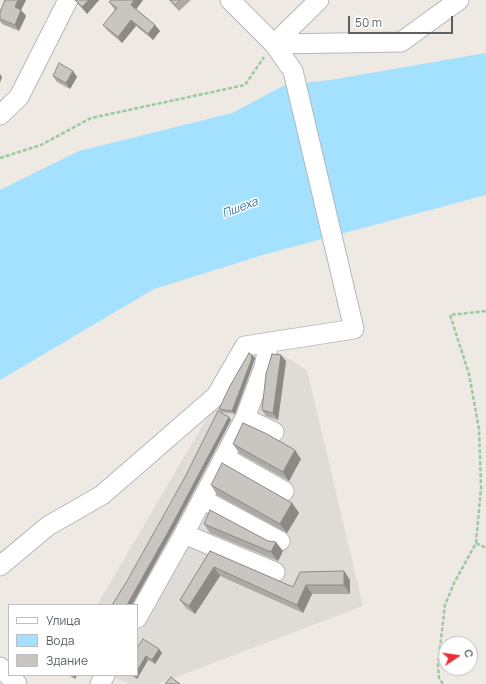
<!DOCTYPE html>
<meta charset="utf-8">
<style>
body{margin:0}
#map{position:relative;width:486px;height:684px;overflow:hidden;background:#eeeae3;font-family:Manrope,sans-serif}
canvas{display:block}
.legend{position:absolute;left:8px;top:604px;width:130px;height:72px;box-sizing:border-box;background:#fff;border:1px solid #bdbfc1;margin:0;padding:5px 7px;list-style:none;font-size:12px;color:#5b6064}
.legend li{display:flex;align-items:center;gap:8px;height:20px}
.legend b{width:20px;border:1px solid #bdbfc1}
.north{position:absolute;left:438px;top:636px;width:40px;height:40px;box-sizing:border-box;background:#fff;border:1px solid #bdbfc1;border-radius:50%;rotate:77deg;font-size:11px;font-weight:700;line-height:16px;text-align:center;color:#5b6064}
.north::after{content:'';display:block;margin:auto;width:14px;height:18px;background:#e82f36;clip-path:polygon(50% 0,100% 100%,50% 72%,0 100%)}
.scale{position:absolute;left:348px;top:16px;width:105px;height:18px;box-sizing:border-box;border:2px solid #5b6064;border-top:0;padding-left:5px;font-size:12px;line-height:14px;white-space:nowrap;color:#5b6064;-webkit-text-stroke:3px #fff;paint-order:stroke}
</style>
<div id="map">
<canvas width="486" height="684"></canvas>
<ul class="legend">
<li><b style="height:5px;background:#fff"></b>Улица</li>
<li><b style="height:11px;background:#a3e1fe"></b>Вода</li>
<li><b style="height:11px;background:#c9c5c0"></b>Здание</li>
</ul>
<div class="north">С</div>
<div class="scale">50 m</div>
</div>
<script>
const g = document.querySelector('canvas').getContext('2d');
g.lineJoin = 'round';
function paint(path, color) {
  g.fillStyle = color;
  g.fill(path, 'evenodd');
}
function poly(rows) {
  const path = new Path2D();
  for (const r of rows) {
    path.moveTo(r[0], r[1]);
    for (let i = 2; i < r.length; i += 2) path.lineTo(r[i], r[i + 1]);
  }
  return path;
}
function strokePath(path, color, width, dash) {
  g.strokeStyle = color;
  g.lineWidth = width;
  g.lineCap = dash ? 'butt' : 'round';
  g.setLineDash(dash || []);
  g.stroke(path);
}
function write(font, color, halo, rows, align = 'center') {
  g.font = font + ' Manrope,sans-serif';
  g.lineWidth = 3;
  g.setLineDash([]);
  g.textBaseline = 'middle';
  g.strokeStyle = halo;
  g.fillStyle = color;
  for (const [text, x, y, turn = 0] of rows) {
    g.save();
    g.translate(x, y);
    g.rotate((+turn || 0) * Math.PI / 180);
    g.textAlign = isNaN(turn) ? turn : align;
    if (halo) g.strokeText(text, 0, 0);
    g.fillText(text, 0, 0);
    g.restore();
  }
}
paint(poly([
 [254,338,307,370,363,606,158,684,129,684,111,675,137,675,137,605,97,605]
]), '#dfdcd8');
paint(poly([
 [486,53,486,195,266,254,154,289,0,380,0,190,79,151,232,113,285,85,330,80]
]), '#a3e1fe');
const minor = poly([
 [274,44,401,42,459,0],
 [274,44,319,0],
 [0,115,19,97,68,0],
 [245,418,274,432],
 [224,457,284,491],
 [202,499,280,541],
 [184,534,275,572],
 [0,566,48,526,102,495,216,396,245,346,354,329,293,71,274,44,230,0],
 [137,618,184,534,245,418,264,367,269,342],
 [0,667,17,684],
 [100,684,105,675]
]);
strokePath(minor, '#b4b7ba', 21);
strokePath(poly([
 [0,158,41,145,91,118,245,85,264,57],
 [476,543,486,548],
 [443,684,439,678,438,665,445,605,454,583,476,543,481,488,479,429,469,374,450,315,486,311]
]), '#9ac9a2', 2.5, [4, 2]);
strokePath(minor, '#fff', 19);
paint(poly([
 [5,0,26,0,21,10,26,16,19,31,2,24,0,21,0,12],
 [75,0,99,0,87,14,78,4],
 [111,0,143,0,136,9,155,25,160,31,153,40,136,26,122,43,108,31,103,25,115,10,109,2],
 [169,0,191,0,179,11],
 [73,71,77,77,70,89,57,82,53,76],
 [252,355,255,358,253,364,235,414,221,412,219,409],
 [286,361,278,420,266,416,262,410],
 [233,444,301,459,289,481,239,453],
 [211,485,292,503,299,513,287,533,217,495],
 [204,524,268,541,283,551,278,561,210,533],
 [210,551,293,587,344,571,350,580,350,594,312,594,303,613,220,576,195,614,186,608,180,600],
 [137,648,159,649,162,653,155,664,148,660,137,679,130,675,137,675],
 [68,675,77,675,75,679]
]), '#ada9a5');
paint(poly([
 [18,0,26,0,21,10,26,16,19,31,15,25,15,7],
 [89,0,99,0,87,14,82,7],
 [134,0,143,0,135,11,131,5],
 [131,20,136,26,122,43,118,37],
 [155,25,160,31,153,40,148,34],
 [73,71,77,77,70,89,66,83],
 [0,74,2,77,0,83],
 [252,355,255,358,253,364,235,414,232,411],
 [281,355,286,361,278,420,273,413],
 [229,417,231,420,174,529,132,605,127,605],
 [295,450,301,459,289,481,283,472],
 [292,503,299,513,287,533,280,524],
 [276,542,283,551,278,561,271,552],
 [214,567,220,576,195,614,189,606],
 [344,571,350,580,350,594,344,585],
 [306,585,312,594,303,613,297,605],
 [159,649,162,653,155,664,152,660],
 [146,656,148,660,137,679,135,675,137,675,137,671],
 [73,675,77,675,75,679]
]), '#8d8a86');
const building = poly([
 [5,0,18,0,15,7,21,10,15,25,0,19,0,12,5,0],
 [75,0,89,0,82,7,75,0],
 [111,0,134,0,131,5,155,25,148,34,131,20,118,37,103,25,117,8,109,2,111,0],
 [170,0,180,0,175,5,170,0],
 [59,63,73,71,66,83,53,76,59,63],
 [249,353,252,355,251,361,232,411,219,409,230,386,249,353],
 [272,354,281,355,273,413,262,410,266,374,272,354],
 [218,411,229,417,172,525,127,605,112,605,127,581,185,477,218,411],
 [243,423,265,433,295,450,283,472,233,444,243,423],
 [222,463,292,503,280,524,211,485,222,463],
 [210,510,268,541,276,542,271,552,204,524,210,510],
 [210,551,293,587,300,572,344,571,344,585,306,585,297,605,214,567,189,606,180,600,210,551],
 [143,639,159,649,152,660,146,656,137,671,137,648,143,639],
 [171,677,180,684,165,684,171,677]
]);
paint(building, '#c9c5c0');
strokePath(building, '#8d8a86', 1);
write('italic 12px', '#3b779f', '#fff', [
 ["Пшеха",240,208,-21]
]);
</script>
